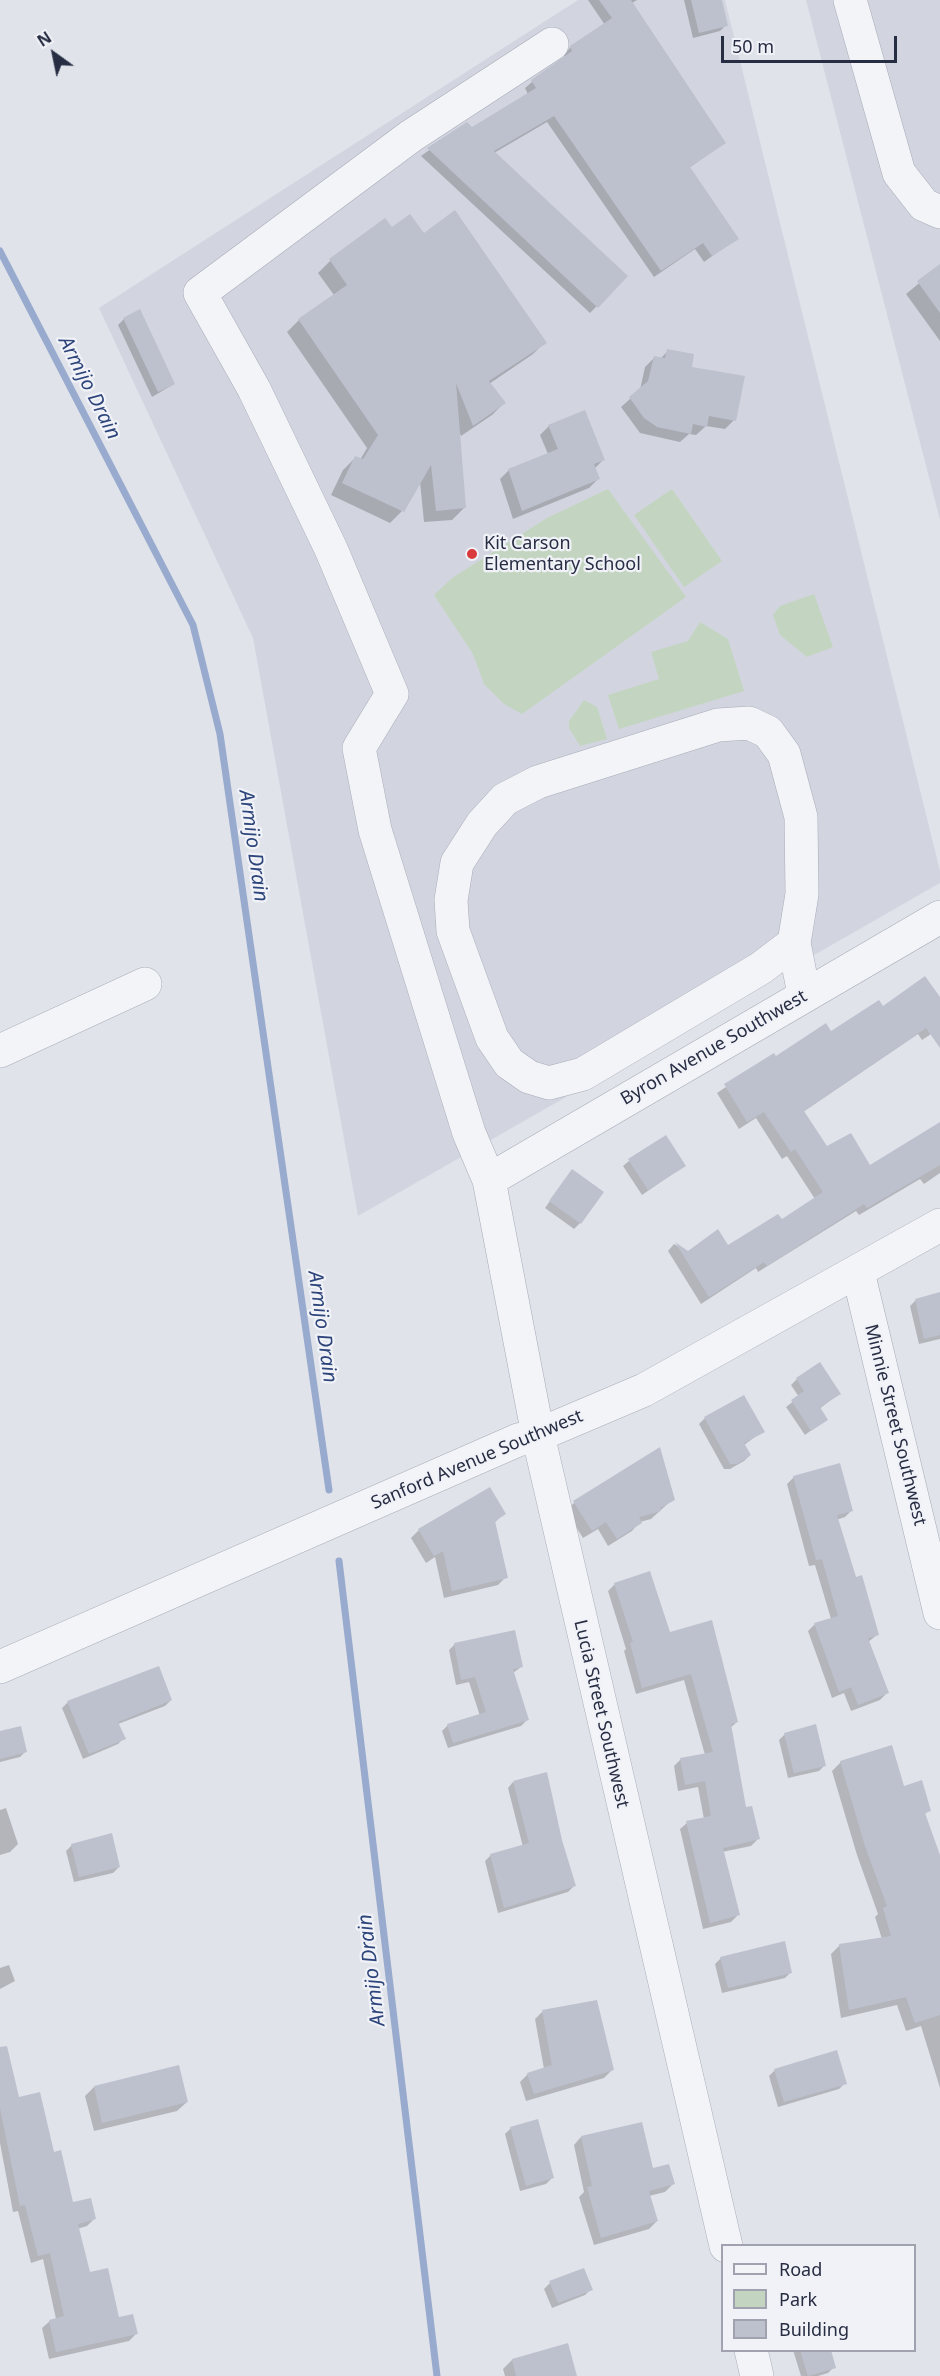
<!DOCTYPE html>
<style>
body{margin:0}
#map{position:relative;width:940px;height:2376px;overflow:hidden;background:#e0e3ea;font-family:"Noto Sans",sans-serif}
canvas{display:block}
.legend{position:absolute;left:721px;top:2244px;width:195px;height:108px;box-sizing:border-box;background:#f0f2f7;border:2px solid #a0a3af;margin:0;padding:8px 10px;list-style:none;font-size:18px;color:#272d43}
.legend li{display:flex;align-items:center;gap:12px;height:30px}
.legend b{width:30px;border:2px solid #a0a3af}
.north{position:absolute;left:24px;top:24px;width:60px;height:60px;-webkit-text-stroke:4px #f0f2f7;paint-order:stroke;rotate:327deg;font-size:16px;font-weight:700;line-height:24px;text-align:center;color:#272d43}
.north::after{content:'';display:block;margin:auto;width:21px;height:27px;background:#272d43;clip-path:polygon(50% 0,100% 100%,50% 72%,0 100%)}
.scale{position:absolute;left:721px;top:36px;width:176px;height:27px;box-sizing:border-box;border:3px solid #272d43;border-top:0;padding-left:8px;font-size:18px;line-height:21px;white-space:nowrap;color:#272d43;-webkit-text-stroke:4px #f0f2f7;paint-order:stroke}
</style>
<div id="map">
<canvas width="940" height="2376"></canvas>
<ul class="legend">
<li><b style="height:8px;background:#f3f4f8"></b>Road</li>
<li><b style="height:16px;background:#c3d5c0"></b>Park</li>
<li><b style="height:16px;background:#bdc1ce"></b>Building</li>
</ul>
<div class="north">N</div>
<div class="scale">50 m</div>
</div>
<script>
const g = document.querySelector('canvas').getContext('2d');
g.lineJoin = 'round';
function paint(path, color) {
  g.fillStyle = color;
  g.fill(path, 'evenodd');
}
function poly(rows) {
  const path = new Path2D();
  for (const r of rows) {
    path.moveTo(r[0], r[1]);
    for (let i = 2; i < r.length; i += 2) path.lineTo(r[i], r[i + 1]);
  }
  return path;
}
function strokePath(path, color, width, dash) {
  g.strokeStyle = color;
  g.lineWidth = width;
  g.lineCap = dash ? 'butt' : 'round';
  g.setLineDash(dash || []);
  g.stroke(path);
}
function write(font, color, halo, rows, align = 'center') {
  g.font = font + ' "Noto Sans",sans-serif';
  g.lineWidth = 4.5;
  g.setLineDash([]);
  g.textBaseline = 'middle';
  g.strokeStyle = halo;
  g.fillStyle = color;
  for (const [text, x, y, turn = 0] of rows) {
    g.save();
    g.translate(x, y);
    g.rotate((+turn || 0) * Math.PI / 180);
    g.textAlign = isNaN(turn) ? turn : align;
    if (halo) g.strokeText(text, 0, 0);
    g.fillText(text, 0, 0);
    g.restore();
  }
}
paint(poly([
 [578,0,725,0,940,871,940,883,358,1216,253,638,99,308],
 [806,0,940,0,940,520]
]), '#d2d5df');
paint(poly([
 [608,489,686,597,522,714,504,704,484,684,473,654,434,595,452,578,547,518],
 [672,489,722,561,684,587,634,515],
 [814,594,833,647,807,657,780,635,773,615,780,606],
 [700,622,728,639,744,691,619,729,608,695,659,679,651,652,688,641],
 [584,700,597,707,607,739,580,746,569,728,569,721]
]), '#c3d5c0');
paint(poly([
 [588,0,637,0,632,3,724,143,689,168,737,238,704,262,695,249,654,277,547,122,494,153,626,276,590,313,421,156,466,124,472,129,528,94,525,88,532,82,565,58,564,54,571,47,605,25],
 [684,0,720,0,726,25,720,31,693,38],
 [392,229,424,235,545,342,533,354,489,384,504,403,492,415,461,436,459,431,464,508,452,520,424,522,420,482,402,511,390,523,331,495,343,470,355,458,360,460,367,448,287,332,299,320,334,295,318,273,330,261],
 [940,266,940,341,906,294],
 [124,319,174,384,152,397,118,325],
 [668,351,690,368,734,420,725,429,706,426,696,435,689,434,680,442,640,433,621,407,640,390,645,367,654,358,660,359],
 [549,426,603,460,594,469,598,479,589,488,513,519,500,479,509,470,548,454,540,435],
 [940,1000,940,1046,931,1034,922,1040,918,1034,803,1112,826,1148,870,1168,940,1124,940,1173,924,1184,920,1179,859,1215,856,1211,758,1272,756,1268,701,1304,668,1251,674,1244,688,1253,728,1247,781,1221,815,1199,787,1156,782,1159,756,1118,739,1129,717,1093,774,1055,776,1058,883,1008],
 [629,1161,684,1166,642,1195,623,1166],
 [567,1177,580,1223,574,1229,545,1208],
 [940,1294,940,1339,919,1344,910,1306,916,1300],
 [797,1379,839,1394,819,1409,826,1419,805,1435,786,1407,799,1397,791,1385],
 [705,1418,763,1431,744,1445,750,1455,744,1461,730,1469,724,1469,699,1424],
 [794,1477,852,1510,845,1517,836,1520,855,1579,877,1635,868,1642,887,1693,880,1700,851,1711,844,1693,832,1698,808,1631,815,1624,831,1619,815,1565,809,1566,787,1484],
 [673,1499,651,1519,640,1522,632,1531,608,1546,598,1529,583,1538,566,1511,574,1503],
 [504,1514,494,1523,506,1577,498,1585,444,1598,435,1557,426,1563,411,1538,419,1530],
 [615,1584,669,1634,737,1722,730,1728,745,1809,758,1839,751,1846,722,1852,738,1915,731,1922,703,1929,680,1829,687,1823,704,1819,698,1787,678,1791,674,1766,681,1759,705,1755,684,1680,636,1694,624,1651,626,1649,608,1591],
 [455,1644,521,1667,513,1673,527,1720,521,1726,448,1748,442,1731,448,1725,480,1716,469,1682,456,1685,449,1650],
 [171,1700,165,1706,118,1724,124,1738,118,1744,83,1759,62,1708,68,1702],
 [0,1733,26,1751,20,1757,0,1762],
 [785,1734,825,1765,819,1771,788,1778,779,1740],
 [841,1762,903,1788,929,1810,924,1815,940,1864,940,2088,921,2026,906,2031,897,2005,841,2018,831,1954,840,1945,882,1939,875,1917,878,1914,857,1855,832,1771],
 [513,1782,560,1840,574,1886,568,1892,498,1913,485,1861,491,1855,523,1847,508,1788],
 [6,1808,18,1844,10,1852,0,1855,0,1810],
 [72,1845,119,1867,113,1873,74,1882,66,1851],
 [721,1958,790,1973,785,1978,722,1993,715,1964],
 [9,1965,15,1981,0,1989,0,1968],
 [542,2012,612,2070,604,2078,526,2101,520,2082,528,2074,544,2069,535,2019],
 [775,2070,845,2083,839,2089,778,2107,769,2076],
 [0,2075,53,2153,72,2204,94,2219,87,2226,77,2229,88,2274,118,2318,136,2334,129,2341,49,2359,42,2328,50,2321,56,2319,43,2259,31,2263,18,2211,13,2212,0,2143],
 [94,2087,187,2102,177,2111,94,2131,85,2096],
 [511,2128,552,2178,546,2184,520,2191,505,2134],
 [581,2137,652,2170,673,2184,665,2192,649,2196,657,2221,649,2229,594,2245,579,2197,584,2192,574,2145],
 [550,2283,591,2289,585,2295,552,2308,544,2289],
 [793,2350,829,2350,834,2367,828,2373,818,2376,801,2376],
 [512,2360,576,2376,505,2376,503,2369]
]), '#0003');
strokePath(poly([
 [0,251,193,625,220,734,329,1490],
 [339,1561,437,2376]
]), '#98aacd', 7);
paint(poly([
 [599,0,631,0,726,143,690,167,739,239,712,256,703,243,661,271,554,116,494,151,628,276,598,308,427,148,467,122,472,127,536,88,531,80,572,51,570,46,612,18],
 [691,0,722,0,728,26,699,33],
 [455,210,547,343,489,381,506,403,473,426,456,383,466,508,436,511,431,465,404,512,342,483,355,456,363,459,378,435,298,319,347,285,329,259,385,218,392,227,410,214,424,233],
 [940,264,940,313,917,281],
 [140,309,175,384,158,392,123,318],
 [667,349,694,354,692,367,745,376,736,421,709,416,707,427,693,424,691,434,657,427,644,418,629,397,648,381,654,356,665,358],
 [585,410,605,460,594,464,600,479,522,511,508,469,558,449,548,425],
 [925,976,940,997,940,1048,926,1028,804,1111,827,1146,851,1133,870,1165,940,1122,940,1165,867,1208,864,1204,767,1266,764,1262,709,1297,675,1242,688,1251,718,1229,728,1245,778,1214,782,1219,823,1192,795,1149,791,1152,764,1112,747,1122,724,1084,774,1053,776,1056,826,1023,831,1031,879,1000,883,1006],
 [666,1135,686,1166,648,1190,628,1159],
 [572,1169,604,1192,581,1224,549,1201],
 [940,1292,940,1335,924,1339,915,1299],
 [820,1362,841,1394,820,1407,828,1420,811,1431,791,1400,804,1391,796,1378],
 [744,1395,765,1432,744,1443,751,1455,737,1464,730,1464,704,1417],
 [660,1447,675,1500,660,1508,661,1511,639,1517,642,1523,617,1539,606,1522,592,1531,573,1501],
 [840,1463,853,1511,837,1515,856,1577,862,1575,879,1635,868,1638,889,1693,858,1705,851,1687,839,1692,814,1623,838,1616,822,1559,816,1560,793,1476],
 [490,1487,506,1514,495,1521,508,1578,452,1591,443,1551,434,1556,418,1529],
 [650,1571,670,1632,712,1620,738,1722,731,1724,746,1807,752,1806,760,1839,723,1848,740,1915,710,1923,686,1821,711,1816,705,1781,685,1785,680,1758,713,1752,691,1674,642,1688,630,1643,633,1642,614,1583],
 [515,1630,523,1667,513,1669,529,1720,453,1743,447,1724,486,1712,475,1677,461,1680,454,1643],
 [159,1666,172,1700,118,1722,126,1739,89,1754,67,1701],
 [816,1724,826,1766,794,1773,784,1733],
 [21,1726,27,1752,0,1759,0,1731],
 [892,1745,904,1786,922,1780,931,1811,925,1813,940,1855,940,2015,915,2023,906,1997,849,2010,839,1944,891,1936,883,1908,887,1906,865,1846,840,1761],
 [547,1772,562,1840,576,1886,504,1908,490,1854,529,1843,513,1781],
 [112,1833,120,1867,79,1877,71,1844],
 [785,1941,792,1973,728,1988,720,1957],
 [597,2000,614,2070,534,2094,527,2073,552,2065,542,2010],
 [7,2046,19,2097,40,2092,54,2152,61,2150,73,2202,91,2198,96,2219,78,2224,90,2272,108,2268,119,2317,133,2314,138,2334,56,2352,49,2320,64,2316,50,2253,38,2256,25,2205,20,2206,0,2108,0,2047],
 [837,2050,847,2084,784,2102,774,2069],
 [179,2065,188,2102,102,2123,94,2086],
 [538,2119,554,2178,526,2186,510,2127],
 [642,2122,653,2168,669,2164,675,2184,649,2191,658,2221,601,2238,587,2187,592,2186,581,2136],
 [584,2268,593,2290,558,2303,549,2281],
 [568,2343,577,2376,516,2376,512,2359],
 [800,2350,831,2350,836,2368,808,2376]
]), '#bdc1ce');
const minor = poly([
 [850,0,899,173,924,205,940,212],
 [552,44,411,136,200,293,254,389,331,549,392,694,359,748,375,830,469,1133,489,1180,538,1435,726,2246],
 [794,943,761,968,583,1074,549,1083,529,1077,509,1063,492,1038,453,931,451,900,457,863,482,824,505,799,538,782,718,725,749,723,768,732,784,754,801,817,802,894,794,943,804,994],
 [0,1051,145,984],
 [489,1180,940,917],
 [858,1272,940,1613],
 [0,1667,518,1440,538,1435,644,1390,940,1225],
 [751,2350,757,2376]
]);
strokePath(minor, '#a8acb8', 34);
strokePath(minor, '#f3f4f8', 33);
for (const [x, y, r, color] of [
 [472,554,6,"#d93b3c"]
]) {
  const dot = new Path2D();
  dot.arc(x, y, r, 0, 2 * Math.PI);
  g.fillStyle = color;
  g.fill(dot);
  strokePath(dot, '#f0f2f7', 2);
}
write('18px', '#272d43', '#f0f2f7', [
 ["Kit Carson",484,544],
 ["Elementary School",484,565]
], 'left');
write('18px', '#272d43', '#f0f2f7', [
 ["Byron Avenue Southwest",714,1048,-30],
 ["Minnie Street Southwest",895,1425,76],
 ["Sanford Avenue Southwest",477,1460,-23],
 ["Lucia Street Southwest",601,1714,77]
]);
write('italic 20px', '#2e457b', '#f0f2f7', [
 ["Armijo Drain",89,388,63],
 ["Armijo Drain",253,846,82],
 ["Armijo Drain",322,1327,82],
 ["Armijo Drain",372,1970,-97]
]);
</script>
